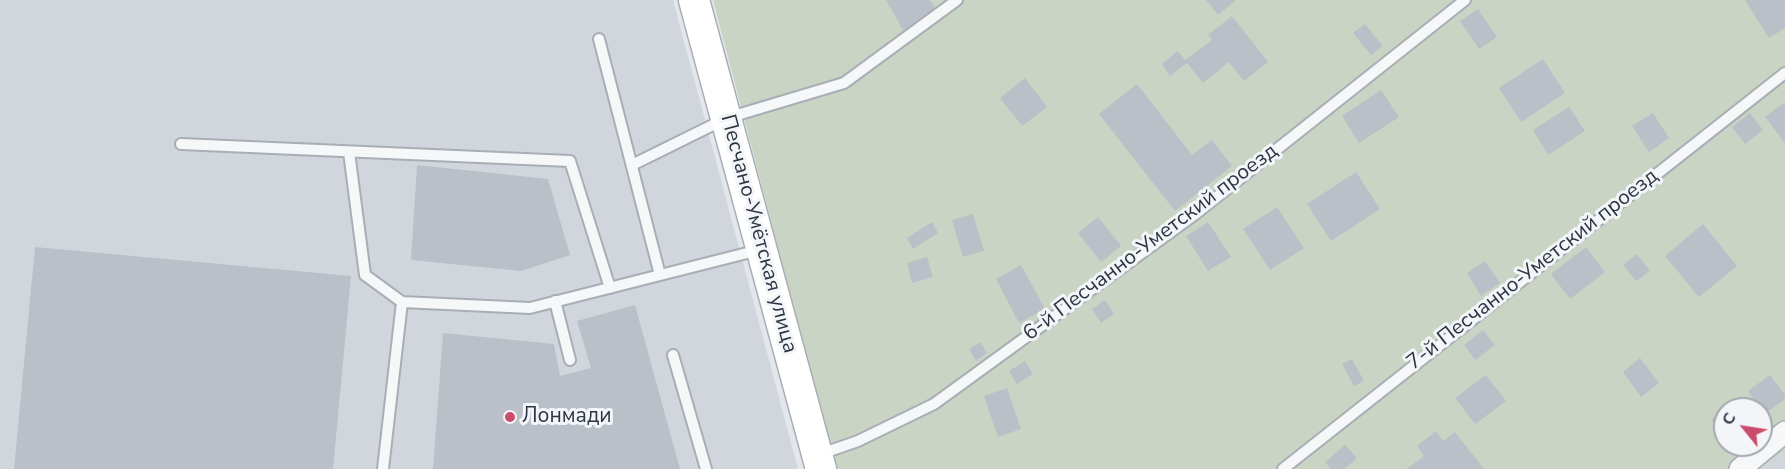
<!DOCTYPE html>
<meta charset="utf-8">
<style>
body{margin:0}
#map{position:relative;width:1785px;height:469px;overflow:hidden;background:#e3e7eb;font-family:"Nunito Sans",sans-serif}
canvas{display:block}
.north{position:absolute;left:1713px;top:397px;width:60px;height:60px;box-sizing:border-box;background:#f3f5f8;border:2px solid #a3a9af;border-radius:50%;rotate:300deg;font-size:16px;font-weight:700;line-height:24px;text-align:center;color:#2b3642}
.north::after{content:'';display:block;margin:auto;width:21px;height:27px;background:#cb4c6c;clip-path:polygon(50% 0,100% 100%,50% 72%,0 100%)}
</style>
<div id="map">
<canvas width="1785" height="469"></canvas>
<div class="north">С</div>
</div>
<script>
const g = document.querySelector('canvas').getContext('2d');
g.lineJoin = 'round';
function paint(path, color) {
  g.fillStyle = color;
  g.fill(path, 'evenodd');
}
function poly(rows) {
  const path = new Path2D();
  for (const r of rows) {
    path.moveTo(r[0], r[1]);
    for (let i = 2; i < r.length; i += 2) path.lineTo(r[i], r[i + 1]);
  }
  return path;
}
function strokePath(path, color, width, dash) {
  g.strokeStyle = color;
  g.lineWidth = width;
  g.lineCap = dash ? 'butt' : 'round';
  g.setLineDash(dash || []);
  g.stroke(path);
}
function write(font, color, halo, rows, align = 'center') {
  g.font = font + ' "Nunito Sans",sans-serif';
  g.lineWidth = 6;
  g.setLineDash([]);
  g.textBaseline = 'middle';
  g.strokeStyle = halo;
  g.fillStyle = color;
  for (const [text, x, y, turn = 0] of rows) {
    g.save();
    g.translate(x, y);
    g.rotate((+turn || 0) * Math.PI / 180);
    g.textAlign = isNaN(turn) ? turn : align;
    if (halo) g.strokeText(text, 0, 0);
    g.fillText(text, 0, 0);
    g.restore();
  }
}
paint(poly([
 [0,0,673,0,798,469,0,469],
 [1785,450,1785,469,1761,469]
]), '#d1d6dd');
paint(poly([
 [713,0,1785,0,1785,450,1761,469,836,469],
 [1725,409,1761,409,1761,445,1725,445]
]), '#cad4c4');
paint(poly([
 [886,0,930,0,937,11,903,30],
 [1206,0,1236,0,1218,15],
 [1745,0,1785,0,1785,28,1769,38],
 [1478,9,1497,37,1479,49,1460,21],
 [1232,16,1268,62,1244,81,1229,62,1203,83,1187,63,1170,76,1162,64,1178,51,1185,60,1212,40,1208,35],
 [1365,24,1383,46,1371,55,1353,33],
 [1543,59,1565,93,1521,122,1499,88],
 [1025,78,1047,107,1022,126,1000,98],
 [1137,84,1192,155,1212,140,1232,166,1175,211,1099,114],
 [1381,90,1399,117,1359,143,1342,116],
 [1785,102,1785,143,1765,117],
 [1569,107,1585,131,1548,155,1533,130],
 [1653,113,1669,138,1649,152,1632,126],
 [1750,113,1763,130,1745,144,1732,127],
 [417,165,548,179,570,255,521,271,411,260],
 [1356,172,1380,209,1331,241,1307,204],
 [1277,207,1304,248,1270,270,1243,229],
 [973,214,984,251,963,257,952,220],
 [1098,217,1121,246,1101,262,1078,233],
 [932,222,938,233,913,249,907,238],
 [1208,222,1231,257,1208,271,1186,236],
 [1703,224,1737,266,1699,297,1665,256],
 [35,247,351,276,333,469,14,469],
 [1586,247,1605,272,1570,299,1551,274],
 [1637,254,1650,271,1636,281,1623,265],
 [927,257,933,277,912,283,907,263],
 [1485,261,1500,283,1481,296,1467,273],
 [1021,265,1045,309,1019,323,996,279],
 [1105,300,1114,314,1101,323,1092,309],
 [635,305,680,469,433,469,443,333,554,344,560,376,591,368,577,321],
 [1483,330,1495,345,1475,360,1464,345],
 [980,342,987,353,976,361,969,349],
 [1640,358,1659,383,1641,397,1623,372],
 [1352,359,1364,381,1354,386,1342,364],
 [1025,361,1033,374,1017,384,1009,371],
 [1486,375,1506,401,1475,424,1455,398],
 [1770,375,1785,395,1785,399,1765,414,1748,391],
 [1007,388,1021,429,998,437,984,396],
 [1736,400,1742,409,1725,409,1725,437,1711,420],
 [1436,431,1443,441,1455,432,1484,469,1407,469,1424,456,1417,446],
 [1345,445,1357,458,1344,469,1331,469,1325,462]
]), '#bac0c7');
const lane = poly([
 [599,39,660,275],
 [181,144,570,161,610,288],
 [349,152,365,275,402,302],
 [632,165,727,118,844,83,957,0],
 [555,301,570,360],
 [673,355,706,469],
 [818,455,858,441,934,404,1194,215,1465,0],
 [383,469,402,302,530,308,759,250],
 [1283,469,1785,73]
]);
const street = poly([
 [1740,469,1785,432]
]);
const secondary = poly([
 [694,0,821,469]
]);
strokePath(lane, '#a8aeb5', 14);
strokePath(street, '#a8aeb5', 24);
strokePath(secondary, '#a8aeb5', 33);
strokePath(lane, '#f6f7f9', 10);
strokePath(street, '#f6f7f9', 21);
strokePath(secondary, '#fff', 30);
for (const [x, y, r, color] of [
 [510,417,6,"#cb4c6c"]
]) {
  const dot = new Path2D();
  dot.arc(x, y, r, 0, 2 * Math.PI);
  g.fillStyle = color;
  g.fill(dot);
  strokePath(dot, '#f3f5f8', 2);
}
write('21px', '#2b3642', '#f3f5f8', [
 ["Песчано-Умётская улица",758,234,75],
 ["6-й Песчанно-Уметский проезд",1151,243,-37],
 ["7-й Песчанно-Уметский проезд",1533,270,-38]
]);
write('21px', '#2b3642', '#f3f5f8', [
 ["Лонмади",522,417]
], 'left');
</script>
